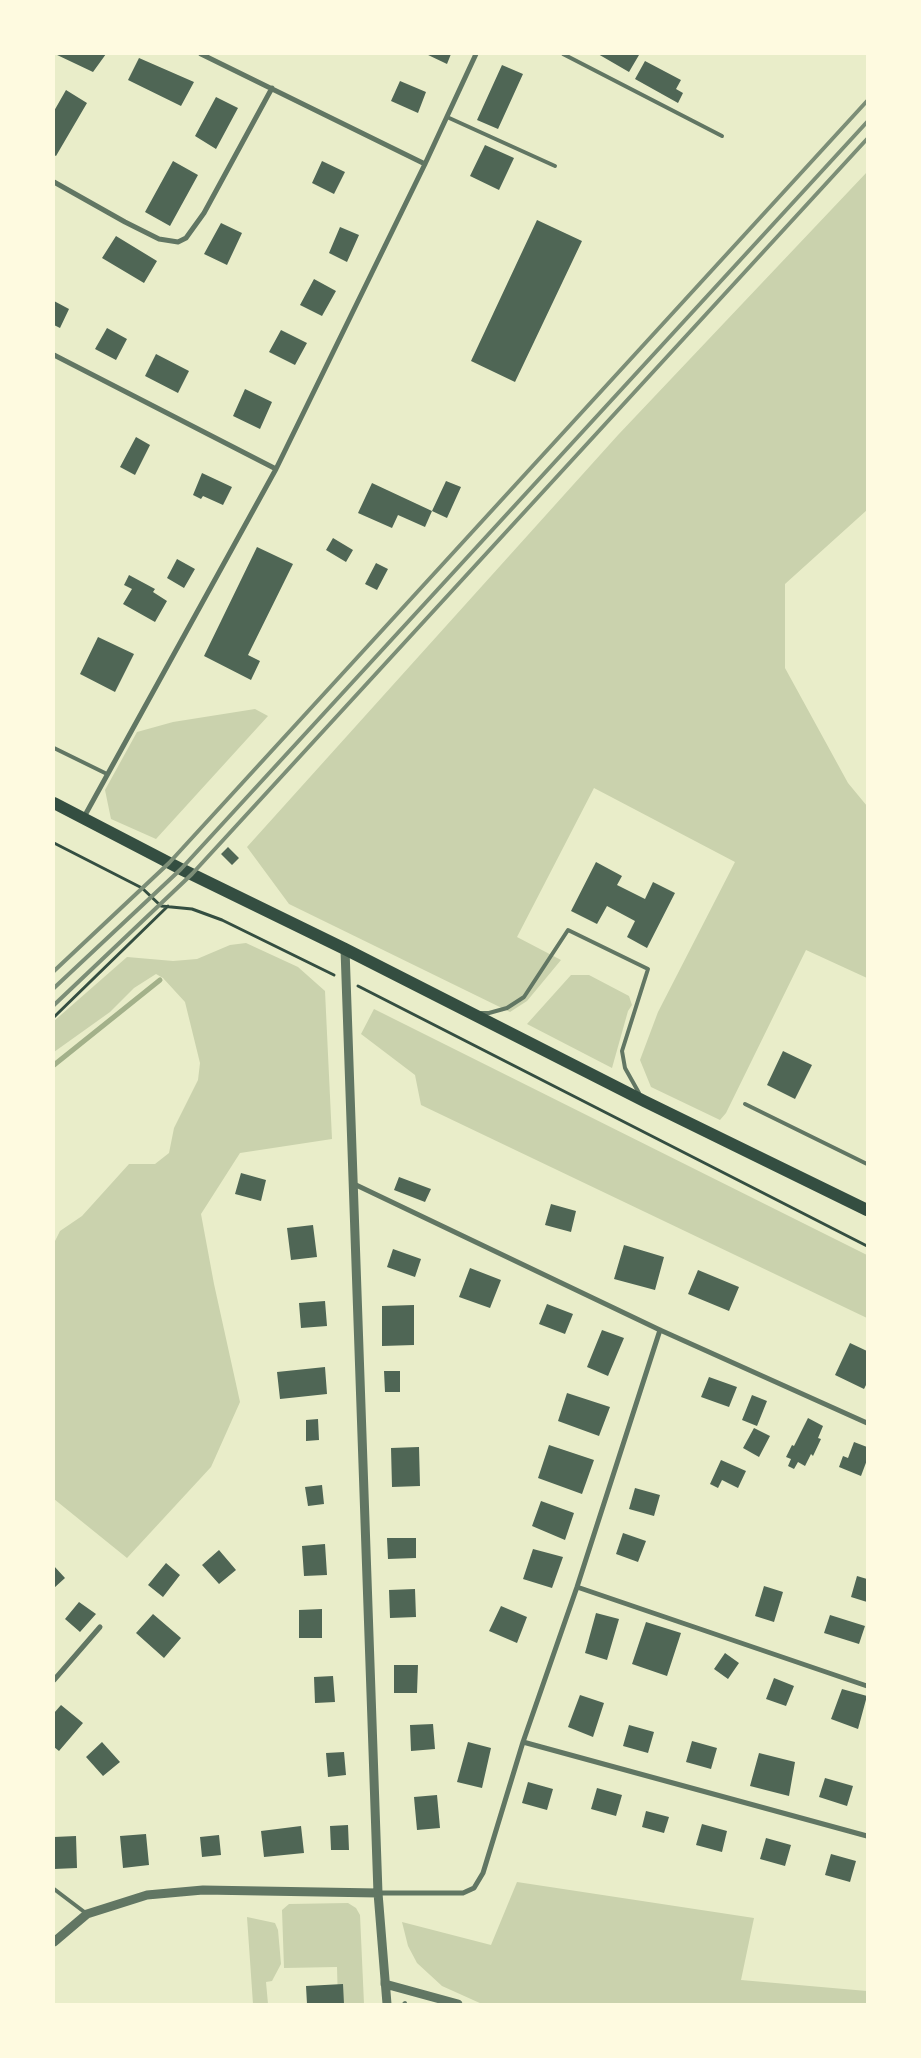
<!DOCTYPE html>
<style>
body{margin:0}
#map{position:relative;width:921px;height:2058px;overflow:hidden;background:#e9edc9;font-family:"PT Sans Narrow",sans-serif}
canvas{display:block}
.frame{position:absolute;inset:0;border:55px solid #fefae0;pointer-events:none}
</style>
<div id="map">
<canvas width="921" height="2058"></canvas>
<div class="frame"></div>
</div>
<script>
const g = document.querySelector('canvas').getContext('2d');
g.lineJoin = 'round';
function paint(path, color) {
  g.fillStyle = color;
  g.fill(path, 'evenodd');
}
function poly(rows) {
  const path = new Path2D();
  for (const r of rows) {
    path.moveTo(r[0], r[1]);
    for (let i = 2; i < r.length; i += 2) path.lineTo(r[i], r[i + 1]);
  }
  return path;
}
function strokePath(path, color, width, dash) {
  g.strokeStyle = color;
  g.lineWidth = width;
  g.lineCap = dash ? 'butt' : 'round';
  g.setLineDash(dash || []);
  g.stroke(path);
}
paint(poly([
 [867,172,867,510,785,584,785,668,848,783,867,806,867,978,806,950,726,1113,720,1120,651,1087,640,1060,658,1012,735,862,594,788,517,937,561,960,527,1001,510,1012,289,904,247,847,618,435],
 [255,709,268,716,156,839,111,819,105,790,137,732,173,722],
 [246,943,298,967,325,991,332,1139,240,1153,201,1214,214,1284,240,1402,211,1467,127,1558,54,1499,54,1243,60,1231,82,1216,129,1164,155,1164,169,1153,174,1128,198,1080,200,1063,185,1002,163,978,156,974,134,988,110,1012,54,1052,54,1021,127,957,173,961,197,959,230,945],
 [571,975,589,975,629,996,632,1005,628,1011,612,1068,527,1024],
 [374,1009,867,1255,867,1318,421,1105,415,1075,361,1034],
 [517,1882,754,1918,741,1980,867,1991,867,2004,482,2004,442,1986,417,1963,408,1946,402,1922,491,1945],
 [348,1903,356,1908,360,1915,364,2004,338,2004,337,1967,284,1968,282,1910,289,1904],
 [247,1917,275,1923,278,1930,281,1964,272,1981,266,1982,268,2004,253,2004]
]), '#cad2ad');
strokePath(poly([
 [54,1065,160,980]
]), '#a3b18a', 5);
paint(poly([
 [55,54,106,54,93,72],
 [426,54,451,54,447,64],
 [598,54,637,54,639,55,629,72],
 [139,58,194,82,181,106,128,80],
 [645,61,681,80,676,89,683,93,678,103,635,79],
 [502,65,523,74,498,129,477,120],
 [400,81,426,92,418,113,391,101],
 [66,90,87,103,56,156,54,155,54,111],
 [216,97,238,108,216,149,195,136],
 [485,145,514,158,499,190,470,176],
 [173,161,198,175,170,226,145,212],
 [322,161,345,172,334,194,312,183],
 [537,220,582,241,515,382,471,361],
 [221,223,242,233,227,265,204,254],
 [340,227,359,235,347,262,329,253],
 [116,236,157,261,144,283,102,258],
 [314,279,336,291,322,316,300,305],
 [54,301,69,309,60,328,54,325],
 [107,328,127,339,116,360,95,349],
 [281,330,307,343,295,365,269,352],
 [156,354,189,371,178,393,145,376],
 [245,389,272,402,260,429,233,416],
 [136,437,150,445,135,475,120,467],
 [202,473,232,487,223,505,203,496,201,499,193,495],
 [446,481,461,487,447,518,432,511,425,527,398,515,392,528,358,513,372,483,432,511],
 [333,538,353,550,346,562,326,550],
 [257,547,293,564,248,655,260,661,251,680,204,656],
 [177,559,195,569,184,588,167,578],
 [376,563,388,569,377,590,365,584],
 [129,575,155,589,153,592,167,601,155,622,123,604,132,589,124,585],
 [98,637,134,654,115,692,80,674],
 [228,847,239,858,232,865,221,854],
 [596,862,622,876,617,885,645,899,653,882,675,893,647,948,627,937,635,921,607,906,597,924,571,911],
 [783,1051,812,1065,795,1099,767,1085],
 [241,1173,266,1180,261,1201,235,1194],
 [399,1177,431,1189,425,1202,394,1190],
 [551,1204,576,1211,571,1232,545,1225],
 [313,1225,317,1257,291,1260,287,1228],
 [624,1245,664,1257,655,1290,614,1279],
 [393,1249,421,1259,415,1277,387,1267],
 [470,1268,501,1280,490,1308,459,1297],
 [698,1270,739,1287,729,1311,688,1294],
 [325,1301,327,1326,301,1328,299,1303],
 [547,1304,573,1314,565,1334,539,1324],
 [414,1305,414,1345,382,1346,382,1306],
 [602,1330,624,1338,608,1376,587,1367],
 [850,1343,867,1351,867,1383,864,1389,835,1375],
 [325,1367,327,1394,280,1399,277,1372],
 [384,1371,400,1371,400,1392,385,1392],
 [709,1377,737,1387,729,1407,701,1397],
 [567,1393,610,1407,599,1436,558,1421],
 [752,1395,767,1401,757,1426,742,1420],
 [808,1418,823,1426,818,1438,821,1439,813,1456,811,1454,805,1466,798,1462,794,1469,788,1466,791,1459,786,1457,792,1445,794,1446],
 [318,1419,319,1440,306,1441,306,1420],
 [754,1428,770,1436,759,1457,743,1448],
 [854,1442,867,1447,867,1460,861,1476,839,1467,843,1456,848,1458],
 [549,1445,594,1460,582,1494,538,1478],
 [419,1447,420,1486,392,1487,391,1448],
 [721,1460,746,1471,738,1488,722,1480,718,1488,710,1484],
 [322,1485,324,1504,308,1506,305,1487],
 [635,1488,660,1495,654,1516,629,1509],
 [541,1501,574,1513,565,1540,532,1526],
 [623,1533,646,1541,638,1562,616,1554],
 [387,1538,416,1538,416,1558,388,1559],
 [325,1544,327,1575,304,1576,302,1546],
 [533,1549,563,1557,552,1588,523,1579],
 [219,1550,236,1570,219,1584,202,1565],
 [166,1563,180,1575,163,1597,148,1585],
 [54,1566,65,1578,54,1588],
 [857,1576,867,1579,867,1602,851,1597],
 [764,1586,783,1592,774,1622,755,1616],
 [415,1589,416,1617,390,1618,389,1590],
 [79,1602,96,1614,80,1632,65,1619],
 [501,1606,527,1617,517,1643,489,1631],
 [322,1609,322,1638,299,1638,299,1610],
 [596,1613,619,1619,607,1660,585,1653],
 [153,1614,181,1638,164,1658,136,1633],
 [830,1615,865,1626,859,1644,824,1633],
 [646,1622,681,1633,667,1676,632,1664],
 [725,1653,739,1663,728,1679,714,1669],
 [394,1665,418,1665,417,1693,394,1693],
 [333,1676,335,1702,315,1703,314,1677],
 [774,1678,794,1686,786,1706,766,1699],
 [842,1689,867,1696,858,1729,831,1719],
 [580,1695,604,1703,593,1737,568,1727],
 [61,1705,83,1723,59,1751,54,1747,54,1713],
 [433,1724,435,1749,411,1751,410,1725],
 [629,1725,654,1732,648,1753,623,1746],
 [692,1741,717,1748,711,1769,686,1762],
 [102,1742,120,1762,103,1776,86,1757],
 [468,1742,491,1748,482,1788,457,1782],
 [344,1752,346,1775,328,1777,326,1753],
 [759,1753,795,1762,789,1796,750,1786],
 [825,1778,853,1786,847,1806,819,1797],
 [528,1782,553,1789,547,1810,522,1803],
 [597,1788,622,1795,616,1816,591,1809],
 [437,1795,440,1828,417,1830,414,1797],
 [646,1811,669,1817,664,1833,642,1827],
 [702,1824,727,1831,722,1852,696,1845],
 [348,1825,349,1850,331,1850,330,1826],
 [301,1826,304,1853,264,1857,261,1831],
 [146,1834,149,1865,123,1868,120,1836],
 [219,1835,221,1855,202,1857,200,1837],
 [76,1836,77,1868,54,1869,54,1837],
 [766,1838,791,1845,785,1866,760,1859],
 [831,1854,856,1861,850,1882,825,1875],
 [343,1984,344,2004,307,2004,306,1986]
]), '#4f6655');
strokePath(poly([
 [54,843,142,888,161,906,192,909,222,920,334,975],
 [358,986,867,1246],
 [54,1017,168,906]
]), '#344e41', 3);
strokePath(poly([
 [563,54,722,136],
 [447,117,555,166],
 [54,748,107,774],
 [481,1013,489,1013,507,1008,524,997,568,930,648,969,622,1051,625,1068,639,1093],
 [745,1104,867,1164],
 [54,1889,87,1914],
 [404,2004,405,2003]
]), '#617663', 4);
strokePath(poly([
 [201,54,425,164],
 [54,182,125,222,159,239,178,242,186,238,204,213,272,88],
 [54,355,276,469],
 [84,817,276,469,425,164,476,54],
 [354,1184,660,1330,867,1423],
 [577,1587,867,1686],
 [54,1680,100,1627],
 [523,1742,867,1836],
 [378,1893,463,1893,474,1888,483,1873,523,1742,577,1587,660,1330]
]), '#617663', 5);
strokePath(poly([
 [345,949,378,1893,387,2004],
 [54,1942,87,1914,147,1895,203,1890,378,1893],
 [385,1980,385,1984,458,2004]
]), '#617663', 9);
strokePath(poly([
 [54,803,181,869,345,949,644,1101,867,1210]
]), '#344e41', 12);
strokePath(poly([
 [54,971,169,863,867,101],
 [54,988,181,869,867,122],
 [54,1005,192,874,867,139]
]), '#7c8e77', 4);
</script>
